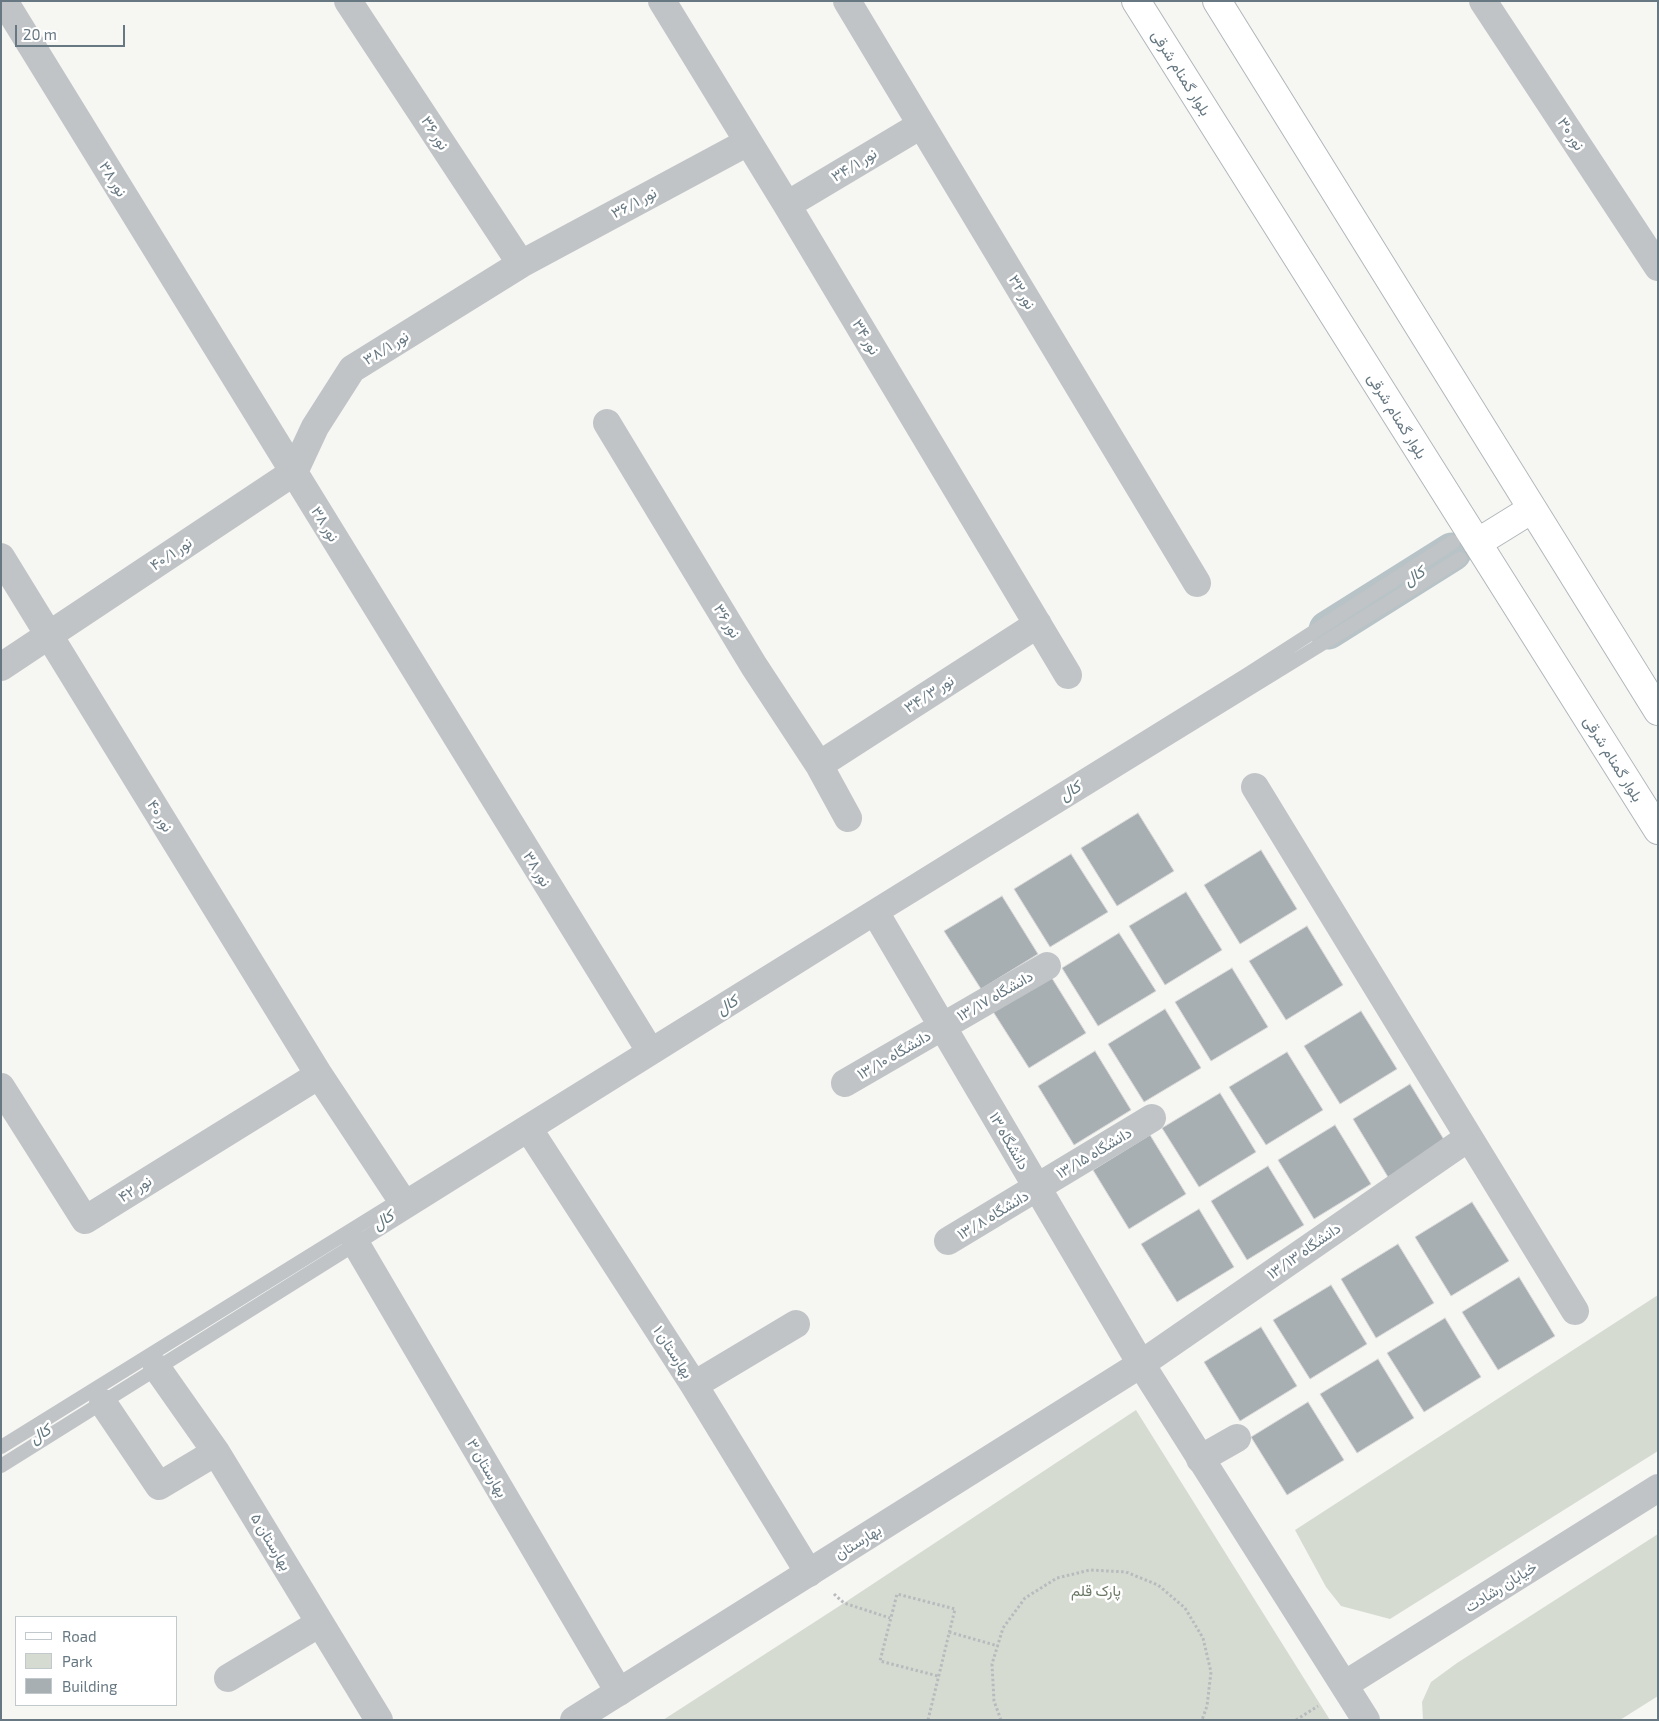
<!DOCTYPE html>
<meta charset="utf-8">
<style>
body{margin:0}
#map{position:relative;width:1659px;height:1721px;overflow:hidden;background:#f6f6f3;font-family:"Exo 2",sans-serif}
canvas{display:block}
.frame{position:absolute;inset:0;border:2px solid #677882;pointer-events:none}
.legend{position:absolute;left:15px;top:1616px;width:162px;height:90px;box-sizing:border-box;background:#fff;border:1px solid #c2c9cd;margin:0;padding:6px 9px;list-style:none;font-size:15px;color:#677882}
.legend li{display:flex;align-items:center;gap:10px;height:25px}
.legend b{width:25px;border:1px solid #c2c9cd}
.scale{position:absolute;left:15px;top:25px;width:110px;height:22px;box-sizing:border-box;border:2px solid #677882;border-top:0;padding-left:6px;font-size:15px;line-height:18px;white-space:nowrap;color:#677882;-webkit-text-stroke:4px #fff;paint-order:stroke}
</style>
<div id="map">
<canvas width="1659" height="1721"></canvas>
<div class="frame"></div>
<ul class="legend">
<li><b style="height:6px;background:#fff"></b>Road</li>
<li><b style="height:14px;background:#d6dbd2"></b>Park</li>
<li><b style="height:14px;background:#a7afb3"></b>Building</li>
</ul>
<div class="scale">20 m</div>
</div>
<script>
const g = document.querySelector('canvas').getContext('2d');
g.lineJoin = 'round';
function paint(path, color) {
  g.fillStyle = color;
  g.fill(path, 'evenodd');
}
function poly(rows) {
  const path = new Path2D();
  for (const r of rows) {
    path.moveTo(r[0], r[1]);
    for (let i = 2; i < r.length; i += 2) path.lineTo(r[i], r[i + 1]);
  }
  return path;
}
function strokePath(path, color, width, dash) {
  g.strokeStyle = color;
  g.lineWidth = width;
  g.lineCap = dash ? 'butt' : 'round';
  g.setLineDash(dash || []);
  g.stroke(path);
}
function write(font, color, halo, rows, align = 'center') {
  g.font = font + ' "Exo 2",Vazirmatn,sans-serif';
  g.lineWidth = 5;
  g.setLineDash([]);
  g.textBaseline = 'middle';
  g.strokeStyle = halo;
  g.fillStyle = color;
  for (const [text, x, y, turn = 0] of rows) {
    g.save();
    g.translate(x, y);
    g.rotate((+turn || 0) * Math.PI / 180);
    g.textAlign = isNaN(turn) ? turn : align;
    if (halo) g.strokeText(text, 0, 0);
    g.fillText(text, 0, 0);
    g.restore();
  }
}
paint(poly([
 [1658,1295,1658,1451,1390,1619,1341,1606,1326,1587,1295,1530],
 [1136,1410,1330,1720,663,1720,844,1603],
 [1658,1534,1658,1696,1620,1720,1423,1720,1422,1702,1431,1682,1457,1663]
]), '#d6dbd2');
strokePath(poly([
 [1328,630,1452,552]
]), '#b7c3c6', 39);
const building = poly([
 [1138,813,1174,871,1117,906,1081,848,1138,813],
 [1261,850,1297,909,1240,944,1204,885,1261,850],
 [1071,854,1108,912,1050,947,1014,889,1071,854],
 [1186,892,1222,950,1165,985,1129,926,1186,892],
 [1002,896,1038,954,981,989,944,931,1002,896],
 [1307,926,1343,985,1286,1020,1249,961,1307,926],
 [1119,933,1156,991,1098,1026,1062,968,1119,933],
 [1232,968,1268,1027,1211,1061,1175,1002,1232,968],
 [1050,975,1086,1033,1029,1068,992,1010,1050,975],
 [1165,1009,1201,1068,1144,1102,1108,1044,1165,1009],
 [1361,1011,1397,1069,1340,1104,1304,1046,1361,1011],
 [1095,1051,1131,1110,1074,1145,1038,1086,1095,1051],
 [1287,1052,1323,1110,1266,1145,1229,1087,1287,1052],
 [1410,1084,1446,1143,1388,1177,1353,1119,1410,1084],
 [1220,1093,1256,1152,1199,1187,1162,1128,1220,1093],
 [1335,1125,1371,1184,1314,1219,1278,1160,1335,1125],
 [1150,1135,1186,1194,1129,1229,1093,1170,1150,1135],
 [1268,1166,1304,1225,1247,1260,1211,1201,1268,1166],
 [1472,1202,1509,1261,1451,1296,1415,1237,1472,1202],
 [1199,1209,1234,1267,1177,1302,1141,1244,1199,1209],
 [1398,1244,1434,1303,1376,1338,1341,1279,1398,1244],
 [1519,1277,1555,1336,1498,1370,1462,1312,1519,1277],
 [1331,1285,1367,1344,1310,1379,1273,1320,1331,1285],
 [1445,1318,1481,1377,1424,1412,1387,1353,1445,1318],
 [1261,1327,1297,1386,1240,1421,1204,1362,1261,1327],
 [1378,1359,1414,1418,1357,1453,1320,1394,1378,1359],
 [1308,1402,1344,1460,1287,1495,1251,1437,1308,1402]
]);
paint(building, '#a7afb3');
strokePath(building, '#d7d7d6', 1);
const secondary = poly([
 [1136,1,1658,830],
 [1217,1,1658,711],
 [1477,543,1532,509]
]);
strokePath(secondary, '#b0b6ba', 30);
strokePath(poly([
 [834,1594,844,1603,890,1618],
 [949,1632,998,1646],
 [928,1720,955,1609,897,1594,880,1661,938,1676],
 [1001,1720,994,1701,992,1664,1003,1628,1025,1598,1057,1578,1090,1570,1126,1572,1158,1585,1185,1608,1203,1638,1211,1672,1207,1706,1202,1720],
 [1296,1720,1318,1706]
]), '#b8bbbd', 3, [2.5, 2.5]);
strokePath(poly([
 [1,1447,1248,674,1453,542],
 [1,1466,878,917,1460,559]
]), '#c0c4c7', 14);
strokePath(poly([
 [4,1,647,1046],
 [348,1,521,264],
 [662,1,787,205,1068,675],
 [847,1,1197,583],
 [1483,1,1658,267],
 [787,205,921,125],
 [607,423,754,666,819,765,848,818],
 [294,472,315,427,352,369,521,264,748,142],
 [1,557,319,1075,401,1199],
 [1,667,294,472],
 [819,765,1038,624],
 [1255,787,1575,1311],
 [878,917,1141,1364,1468,1138],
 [845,1083,1047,966],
 [1,1087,85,1220,319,1075],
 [532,1134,694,1385,809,1573],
 [948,1241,1152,1118],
 [356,1244,619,1692],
 [157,1368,216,1452,379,1720],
 [694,1385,796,1324],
 [103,1403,159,1486,216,1452],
 [1200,1459,1237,1438],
 [228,1678,320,1623]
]), '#c0c4c7', 28);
strokePath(poly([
 [1344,1685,1658,1488],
 [574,1720,1141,1364,1366,1720]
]), '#c0c4c7', 28);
strokePath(secondary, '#fff', 28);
write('15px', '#677882', '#fff', [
 ["بلوار گمنام شرقی",1181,73,58],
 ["نور ۳۶",435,133,57],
 ["نور ۳۰",1571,134,57],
 ["نور ۳۴/۱",854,165,-31],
 ["نور ۳۸",113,179,58],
 ["نور ۳۶/۱",634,203,-28],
 ["نور ۳۲",1022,292,59],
 ["نور ۳۴",866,337,59],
 ["نور ۳۸/۱",386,348,-32],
 ["بلوار گمنام شرقی",1397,416,58],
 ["نور ۳۸",325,524,58],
 ["نور ۴۰/۱",171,554,-34],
 ["نور ۳۶",727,621,59],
 ["نور ۳۴/۳",929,694,-33],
 ["بلوار گمنام شرقی",1613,759,58],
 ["نور ۴۰",160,816,58],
 ["نور ۳۸",537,869,58],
 ["دانشگاه ۱۳/۱۷",995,996,-30],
 ["دانشگاه ۱۳/۱۰",894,1055,-30],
 ["دانشگاه ۱۳",1009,1141,60],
 ["دانشگاه ۱۳/۱۵",1094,1153,-31],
 ["نور ۴۲",135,1189,-32],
 ["دانشگاه ۱۳/۸",993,1215,-31],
 ["دانشگاه ۱۳/۱۳",1304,1251,-35],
 ["بهارستان ۱",673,1352,57],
 ["بهارستان ۳",487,1468,60],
 ["بهارستان ۵",271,1542,59],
 ["بهارستان",858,1542,-32],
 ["خیابان رشادت",1501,1587,-32]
]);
write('15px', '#6b7966', '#fff', [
 ["پارک قلم",1096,1591]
]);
write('italic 16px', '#63787e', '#fff', [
 ["کال",1414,576,-32],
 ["کال",1070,791,-32],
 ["کال",727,1005,-32],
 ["کال",383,1220,-32],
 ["کال",40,1434,-32]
]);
</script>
